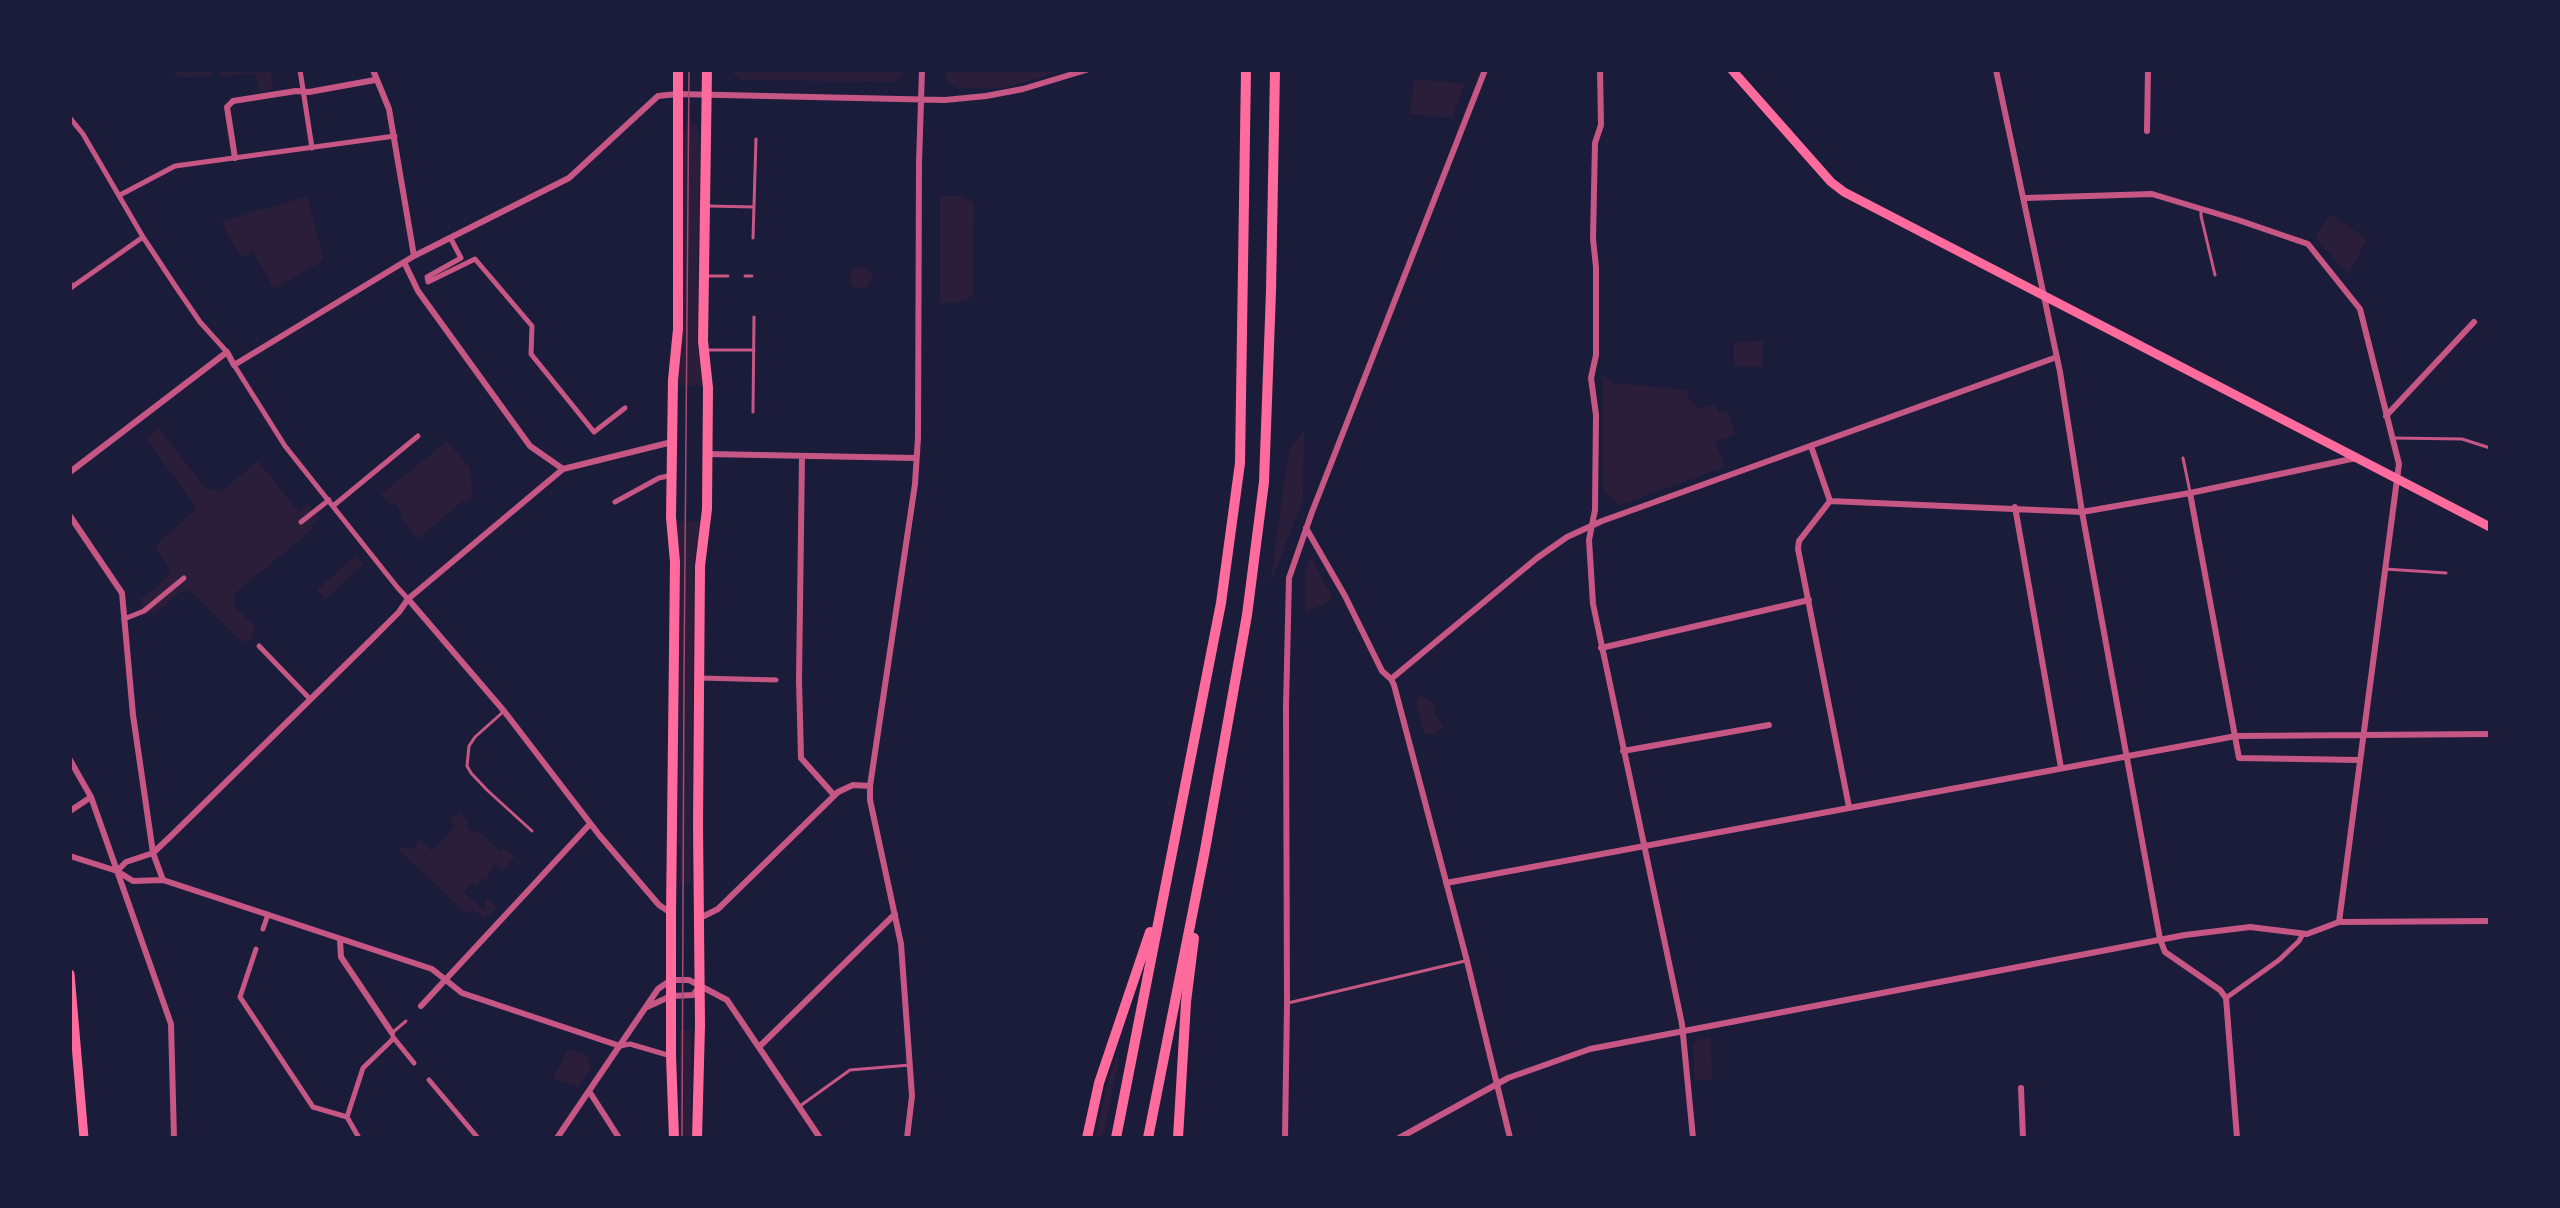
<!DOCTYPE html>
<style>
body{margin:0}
#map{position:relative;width:2560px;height:1208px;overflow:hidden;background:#1b1b3a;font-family:Montserrat,sans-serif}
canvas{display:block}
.frame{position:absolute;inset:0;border:72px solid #1b1b3a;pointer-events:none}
</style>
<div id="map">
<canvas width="2560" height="1208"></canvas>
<div class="frame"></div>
</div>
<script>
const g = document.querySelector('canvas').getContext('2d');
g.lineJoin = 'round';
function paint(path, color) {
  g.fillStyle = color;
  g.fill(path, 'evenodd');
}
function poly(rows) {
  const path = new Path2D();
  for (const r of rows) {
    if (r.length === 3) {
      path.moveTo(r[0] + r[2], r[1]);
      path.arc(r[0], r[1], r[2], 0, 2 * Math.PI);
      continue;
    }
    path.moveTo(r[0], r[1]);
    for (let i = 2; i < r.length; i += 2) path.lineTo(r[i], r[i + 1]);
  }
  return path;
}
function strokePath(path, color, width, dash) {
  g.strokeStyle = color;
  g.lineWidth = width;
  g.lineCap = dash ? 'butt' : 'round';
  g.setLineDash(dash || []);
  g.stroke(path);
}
paint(poly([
 [167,71,271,71,273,89,259,91,257,77,251,73,220,77,219,71,211,73,211,75,188,78],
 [731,71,907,71,895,82,741,80],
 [946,71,946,70,1061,71,1004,88,956,88,946,81],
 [1414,79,1464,84,1452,118,1410,114],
 [686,123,697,124,697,131,700,132,697,338,702,385,677,385,682,342,683,132,686,131],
 [307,196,324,260,274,289,253,252,241,258,221,222],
 [940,196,962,196,974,203,973,295,966,301,959,303,940,303],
 [2330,214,2367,239,2348,275,2315,237],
 [861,278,11],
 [1763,341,1763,367,1734,366,1734,342],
 [1603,372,1607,379,1613,383,1688,390,1688,399,1699,408,1716,405,1718,414,1727,411,1736,434,1715,441,1725,467,1620,505,1603,491],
 [158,427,207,490,217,489,221,492,258,461,299,512,308,504,320,518,311,525,313,529,234,594,234,606,256,628,252,633,254,636,248,642,245,640,243,643,191,591,180,592,154,616,150,612,147,615,140,607,143,605,139,600,160,585,159,584,169,575,170,568,156,550,157,544,194,511,195,505,146,439],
 [1304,430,1303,500,1270,585,1289,449],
 [447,441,470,468,473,498,466,504,463,501,418,539,401,518,402,512,396,504,390,504,381,494],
 [676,521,701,521,694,562,691,883,680,883,680,846,678,845,680,564],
 [356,555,364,564,325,599,317,590],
 [1312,559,1333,599,1305,613,1305,572,1309,561],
 [1422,696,1436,704,1433,713,1444,726,1434,735,1426,734,1423,730,1416,703,1417,698],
 [459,812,469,822,466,826,474,833,477,830,500,851,504,848,515,857,502,870,496,864,485,880,483,878,476,886,472,883,464,892,483,909,487,904,484,902,487,898,497,907,485,919,472,909,467,914,398,849,398,847,413,848,420,840,432,851,455,826,450,821],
 [680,1030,691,1030,691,1137,680,1137],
 [1710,1037,1713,1079,1695,1081,1693,1046,1699,1039],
 [568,1049,587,1055,591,1068,578,1087,553,1079],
 [1116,1059,1119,1059,1103,1137,1095,1137,1108,1082]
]), '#2a1e3b');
strokePath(poly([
 [708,206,754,207],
 [2201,210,2201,216,2215,275],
 [753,238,756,139],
 [706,276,728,276],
 [745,276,752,276],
 [708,350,754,350],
 [753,412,754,317],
 [2394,438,2462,439,2490,448],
 [2183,458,2190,492],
 [2385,569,2446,573],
 [503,712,475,737,469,746,467,766,471,773,487,790,532,831],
 [1288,1003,1465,961],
 [392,1033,406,1021],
 [800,1106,850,1070,910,1065]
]), '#c65784', 3);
strokePath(poly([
 [300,70,312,148],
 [70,118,83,134,143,237,176,287,200,322,227,352],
 [120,195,175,166,395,136],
 [451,239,461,258,427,277,428,282,475,259,532,326,531,354,594,432,625,408],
 [72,287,143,237],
 [234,365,285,446,397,587,408,599],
 [615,502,659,478,672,475],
 [333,506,418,436],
 [301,522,329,500],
 [124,619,144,611,184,578],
 [259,646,310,699],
 [700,678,776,680],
 [263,929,268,914],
 [256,949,240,997,313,1107,347,1117],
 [2226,998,2279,960,2299,941,2303,934],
 [393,1037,414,1063],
 [620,1046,630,1044,671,1056],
 [429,1080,478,1138],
 [359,1138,347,1117,363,1068,394,1038]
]), '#c65784', 5);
strokePath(poly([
 [373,70,389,109,414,256],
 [1600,70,1601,125,1595,143,1593,239,1596,267,1596,355,1591,378,1596,415,1595,510,1589,540,1593,604,1682,1024,1693,1138],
 [1996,70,2060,372,2082,512,2160,939,2165,952,2220,990,2226,998,2237,1138],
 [2147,131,2148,70],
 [235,158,227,107,233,101,296,91,309,92,375,80],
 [2025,198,2152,194,2238,220,2308,244,2360,309,2399,464,2339,922],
 [404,262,418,291,530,446,563,469],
 [70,284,70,288],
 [2386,416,2474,322],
 [1811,446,1830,501,1799,541,1798,549,1849,807],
 [707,454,916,458],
 [802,456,799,680,801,758,834,795],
 [70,472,227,352,234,365,414,256,569,178,658,96,677,94,945,100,986,96,1023,89,1086,70],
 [2190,493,2239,758,2360,760],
 [1830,501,2082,512,2190,493,2356,458],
 [2015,507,2061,768],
 [70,516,122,593,133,715,153,853,163,880],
 [1306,528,1345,596,1382,671,1391,679,1394,685,1467,961,1510,1138],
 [408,599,504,711,600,836,659,905,671,913],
 [1601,648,1809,600],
 [1391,679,1537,558,1567,537,1602,521,2057,357],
 [1623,751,1769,725],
 [70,760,91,797,171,1024,174,1138],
 [70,811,91,797],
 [70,856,117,871,133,881,163,880,432,969,462,993,620,1046],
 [117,871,126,862,153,853,171,836,374,637,399,612,408,599,563,469,672,442],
 [1446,883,2236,736,2490,734],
 [700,918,718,909,838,792,853,785,870,786],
 [340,940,341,957,392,1033],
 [421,1006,590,824],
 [647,1007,671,996,693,995,699,987],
 [759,1047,895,914],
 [2021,1088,2023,1138],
 [589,1091,619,1138],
 [557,1138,658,989,671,980,689,980,727,1000,820,1138],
 [907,1138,912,1096,901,944,870,800,870,786,915,484,918,438,919,163,922,70],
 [1285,1138,1287,1004,1286,706,1289,578,1312,512,1485,70],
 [1399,1138,1508,1078,1590,1049,2185,935,2250,927,2307,934,2339,922,2490,921]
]), '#c65784', 6);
strokePath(poly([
 [1732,70,1831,182,1844,192,2490,527],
 [70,974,84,1138]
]), '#ff6b9d', 9);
strokePath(poly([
 [674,1138,671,1056,671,913,675,562,671,517,673,380,678,329,678,70],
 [697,1138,700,1025,698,825,700,566,707,509,708,388,703,341,707,70]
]), '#ff6b9d', 10);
strokePath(poly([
 [1087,1138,1099,1083,1150,932],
 [1116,1138,1221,603,1240,463,1246,70],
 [1148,1138,1205,850,1247,615,1264,482,1271,291,1275,70],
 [1178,1138,1186,1002,1194,938]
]), '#ff6b9d', 10);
strokePath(poly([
 [682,1138,684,678,689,70]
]), '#a44b75', 1.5);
</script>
